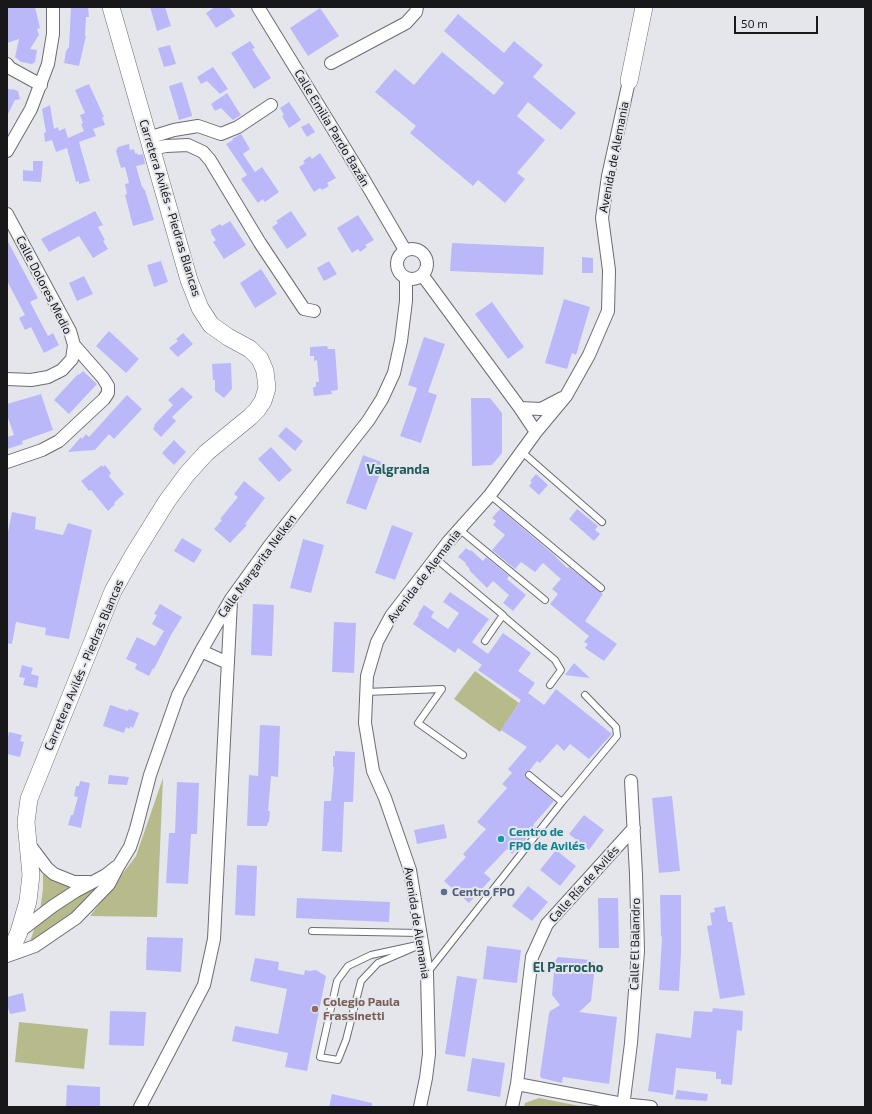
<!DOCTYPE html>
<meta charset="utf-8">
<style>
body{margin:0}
#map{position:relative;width:872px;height:1114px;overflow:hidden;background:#e5e6ec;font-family:"Exo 2",sans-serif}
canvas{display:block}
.frame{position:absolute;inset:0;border:8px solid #18181b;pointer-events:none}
.scale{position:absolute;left:734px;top:16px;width:84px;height:18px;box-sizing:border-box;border:2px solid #18181b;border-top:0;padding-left:5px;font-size:12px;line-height:14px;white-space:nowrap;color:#18181b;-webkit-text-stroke:3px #e5e6ec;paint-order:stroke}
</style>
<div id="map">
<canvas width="872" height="1114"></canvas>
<div class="frame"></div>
<div class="scale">50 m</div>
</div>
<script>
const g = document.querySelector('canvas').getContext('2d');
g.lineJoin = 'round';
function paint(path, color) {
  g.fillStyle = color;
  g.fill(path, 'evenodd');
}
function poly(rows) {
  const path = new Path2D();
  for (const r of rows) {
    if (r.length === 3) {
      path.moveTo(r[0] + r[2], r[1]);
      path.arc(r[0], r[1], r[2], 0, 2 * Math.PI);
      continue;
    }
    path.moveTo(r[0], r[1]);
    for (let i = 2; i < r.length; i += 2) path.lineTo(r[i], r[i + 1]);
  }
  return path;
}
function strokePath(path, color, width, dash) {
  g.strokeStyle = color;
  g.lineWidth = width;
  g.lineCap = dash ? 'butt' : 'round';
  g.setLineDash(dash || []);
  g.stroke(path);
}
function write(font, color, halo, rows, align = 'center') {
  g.font = font + ' "Exo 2",sans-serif';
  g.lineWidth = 4;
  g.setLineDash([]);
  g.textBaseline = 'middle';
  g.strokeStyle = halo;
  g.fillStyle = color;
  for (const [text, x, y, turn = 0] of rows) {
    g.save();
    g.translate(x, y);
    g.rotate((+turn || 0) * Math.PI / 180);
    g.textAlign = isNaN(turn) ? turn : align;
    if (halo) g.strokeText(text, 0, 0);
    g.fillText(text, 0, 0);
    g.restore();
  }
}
paint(poly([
 [475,671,519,703,500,732,454,699],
 [163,778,157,917,90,916,136,856],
 [43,870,76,885,40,910,43,889],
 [110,876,71,915,29,944,36,924],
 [19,1022,88,1029,84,1069,15,1062],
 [539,1098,585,1107,524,1107,525,1103]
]), '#b7bb8b');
paint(poly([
 [7,7,35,7,40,28,37,29,39,35,30,49,37,50,35,62,32,64,21,62,15,57,19,39,7,43],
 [71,7,88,7,89,17,86,17,85,36,86,36,79,66,64,63,66,51,69,47],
 [150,7,165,7,171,26,157,31],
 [215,7,229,7,235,16,216,28,206,13],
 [320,8,339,36,308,56,290,28],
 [458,14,504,53,514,41,543,65,533,77,576,113,561,130,528,102,517,116,545,140,517,173,525,179,505,203,478,180,473,186,410,133,416,126,375,92,395,69,414,85,442,52,494,95,504,83,444,31],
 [250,41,255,48,252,49,271,78,254,89,231,53],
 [170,45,176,64,164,67,158,48],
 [213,67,228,89,220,94,207,81,201,84,197,77],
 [182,82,192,115,192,116,179,120,169,86],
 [89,84,104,117,102,117,105,125,93,129,96,136,79,142,90,181,79,184,79,181,76,182,67,148,56,152,52,140,45,142,44,133,46,132,42,109,50,105,54,129,58,127,59,131,65,128,68,138,84,131,81,124,83,123,80,115,85,113,75,90],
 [7,88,11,90,12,89,18,91,20,99,15,100,7,116],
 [227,93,241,115,233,120,221,108,215,111,211,104],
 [289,102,301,120,289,128,282,116,284,115,280,108],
 [309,123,315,132,307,137,301,127],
 [241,134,250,149,243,154,255,172,262,167,279,192,265,202,263,199,258,203,241,179,247,175,226,144,233,140,232,139],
 [129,144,130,150,134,149,135,154,137,153,138,155,143,154,145,164,136,166,142,187,143,187,144,190,145,190,154,220,133,226,125,195,127,194,125,184,129,183,125,167,121,168,116,151,118,147],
 [320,153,336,178,327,183,329,186,322,190,320,188,314,192,299,167,305,163,303,161,310,156,312,159],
 [33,161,43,161,41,182,23,181,23,170,33,171],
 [95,211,103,225,98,227,105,240,103,241,108,249,93,258,79,236,49,252,41,239],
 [291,211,307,235,287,249,272,227,278,223,276,221],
 [358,215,374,240,365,245,367,247,360,252,358,249,352,253,337,228],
 [230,221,246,245,224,259,213,242,216,240,211,233,212,232,210,230,220,224,222,226],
 [7,240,38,298,30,302,48,336,53,333,59,345,44,353,31,327,25,330,19,318,25,315,7,281],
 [452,243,544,247,543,275,450,271],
 [582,257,593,258,593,273,582,273],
 [161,261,168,282,154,287,147,265],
 [329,261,337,274,324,281,317,268],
 [261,269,277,294,255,308,240,283],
 [84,276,93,294,77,301,69,283],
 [564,299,590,307,576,355,572,353,567,369,545,363],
 [492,302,524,347,508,359,475,314],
 [109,331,139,359,126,373,96,346],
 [183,333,193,344,178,357,169,348,178,341,176,339],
 [424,337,445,344,428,392,437,395,421,443,400,436,417,388,408,385],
 [327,346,328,349,335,349,338,390,331,391,332,394,314,396,313,387,316,387,316,382,319,382,317,360,314,361,314,356,310,356,310,347],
 [231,363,232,389,224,398,215,391,215,380,213,380,212,364],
 [83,371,97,384,69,414,54,400,78,374,79,375],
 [182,387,193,397,172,417,176,421,161,437,153,429,155,426,154,425,173,405,168,400],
 [41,394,53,430,22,441,23,444,7,449,7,437,14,435,7,415,7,404],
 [127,395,142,409,114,439,109,434,95,450,68,452,81,437,82,439,86,434,89,437],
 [471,398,490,398,502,413,502,453,492,465,472,466],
 [286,427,303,441,295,451,278,436],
 [174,440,186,452,174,465,162,453],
 [271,447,292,470,279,482,258,459],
 [363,455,384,463,366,510,346,503],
 [102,465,103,467,105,465,111,473,109,476,124,494,114,503,115,504,108,511,91,490,89,491,81,481],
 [536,474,548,485,539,495,529,486,532,482,530,481],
 [244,481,265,498,245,524,247,525,230,543,214,529,222,520,220,519,238,497,234,494],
 [500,509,553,554,567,568,569,567,603,594,585,621,617,644,604,661,585,648,588,644,584,642,589,636,550,604,558,594,552,589,561,579,543,563,535,572,521,562,515,569,492,550,505,535,493,525,496,521,492,518],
 [577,509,598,526,595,530,600,534,594,541,569,519],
 [12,512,36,517,35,529,63,535,68,523,92,530,69,639,45,635,46,628,16,622,12,644,7,643,7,537],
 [392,525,413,533,395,580,375,573],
 [182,538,202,550,194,563,174,551],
 [303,539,324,545,311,593,290,588],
 [466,548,470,551,471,550,483,561,486,557,509,576,507,579,526,595,513,611,503,603,509,595,493,581,487,588,469,570,470,569,465,564,466,563,458,557],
 [450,592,489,619,472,642,488,654,503,633,531,653,518,671,535,683,528,693,544,705,556,689,612,734,589,759,570,744,564,751,557,744,540,763,537,761,529,771,526,772,524,776,554,801,533,825,536,828,512,854,507,849,484,873,491,879,469,903,444,881,466,857,463,854,486,829,477,822,507,788,502,784,512,773,508,769,527,747,501,730,521,700,478,670,482,665,458,648,455,653,413,624,419,615,418,614,424,605,434,612,431,617,448,629,459,613,443,602],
 [160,604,182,617,171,635,154,669,153,668,149,676,135,669,137,664,126,659,137,637,155,646,164,631,152,624,157,615,154,614],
 [253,604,274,605,272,656,251,655],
 [334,622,356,623,354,673,332,672],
 [574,663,590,678,565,675],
 [22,665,33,668,31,674,39,676,37,688,23,685,25,678,19,677],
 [110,705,128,711,129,709,139,713,133,728,130,726,130,729,126,727,124,733,103,726],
 [260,725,280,726,278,777,271,776,268,811,270,811,269,822,268,822,267,826,247,826,249,775,258,776],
 [9,732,22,735,20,741,24,742,20,757,7,754,7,741],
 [335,751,355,752,353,802,344,802,342,852,322,851,324,801,331,801,334,767,333,767,333,756,335,756],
 [109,775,129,777,127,785,108,784],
 [80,781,90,783,81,828,68,825,71,815,73,815,78,797,74,796,76,786,79,786],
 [177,782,199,783,197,834,191,834,188,884,166,883,169,833,175,833],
 [672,796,680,871,659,873,652,798],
 [584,815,604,830,589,850,569,834],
 [444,824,447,838,417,844,414,830],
 [556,850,576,866,560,886,540,870],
 [237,865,257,866,255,916,235,915],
 [528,886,548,902,532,921,512,906],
 [660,895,681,895,681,952,679,991,659,990,662,937,661,936],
 [297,898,390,902,389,922,296,918],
 [598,898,618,898,619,948,599,948],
 [725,906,728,922,732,922,745,995,720,999,707,926,712,925,710,913,715,912,714,908],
 [147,937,183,938,181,972,146,970],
 [487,946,521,950,517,983,483,979],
 [558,957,591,960,594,962,595,966,591,1001,579,1012,617,1017,609,1084,563,1077,562,1083,541,1078,540,1075,549,1014,550,1011,560,1005,552,995,555,961],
 [255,958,279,962,278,970,304,975,305,970,309,971,316,970,326,976,307,1071,285,1067,288,1053,232,1041,235,1026,278,1034,287,989,250,981],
 [457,976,477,979,465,1057,445,1054],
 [23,993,26,1011,10,1014,7,1005,7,997],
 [713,1008,743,1011,742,1031,737,1030,732,1085,721,1084,721,1079,716,1079,716,1072,676,1068,673,1095,648,1091,656,1033,691,1038,694,1011,712,1012],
 [110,1011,146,1012,144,1046,109,1045],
 [472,1058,505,1063,500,1097,467,1091],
 [67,1085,100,1087,100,1107,66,1107],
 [677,1090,708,1094,707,1101,675,1099],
 [332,1094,372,1103,372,1107,329,1107]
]), '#bbb8fa');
const lane = poly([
 [522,452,602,522],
 [490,495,601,588],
 [459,529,545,600],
 [435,558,503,615,485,641],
 [502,615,555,660,561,670,550,685],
 [366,692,442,689,418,723,463,755],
 [529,775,562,802],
 [312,931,420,933],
 [422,944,378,963,361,981,346,1040,338,1060,320,1057,337,981,348,966,371,955,422,944],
 [428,972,562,802,617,736,616,727,585,695]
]);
const street = poly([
 [258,7,360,173,405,250],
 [331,63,406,23,416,12,417,7],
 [7,64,10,68,41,85],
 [148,138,174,130,198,126,221,134,238,127,271,105],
 [151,149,166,146,188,145,203,152,210,160,260,243,304,309,314,311],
 [7,151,31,109,48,64,53,34,53,7],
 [7,214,70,331,74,345,72,359,62,370,48,377,31,380,7,379],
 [412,264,15],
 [423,276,520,408,536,432],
 [520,408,541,409,562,398],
 [7,462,42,450,59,441,104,399,108,393,108,386,103,378,74,345],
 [201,651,228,663],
 [29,844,47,868,54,874,74,882,89,882],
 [19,932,53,906,76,891,106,875,116,867],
 [7,956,35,946,76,918,109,884,119,865,130,847,136,829,150,775,178,695,201,651,231,599,270,545,368,421,382,399,394,373,401,341,406,301,406,279],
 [517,1084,623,1104,651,1107],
 [140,1107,204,985,214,939,231,601],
 [420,1107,426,1078,429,1054,427,973,410,870,385,798,373,771,365,723,367,676,377,642,391,616,448,542,490,495,536,432,566,396,589,355,608,311,609,270,602,218,608,176,629,81],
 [512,1107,517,1084,532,957,547,924,634,828],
 [623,1107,631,1043,638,951,636,874,631,781]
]);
const secondary = poly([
 [629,81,644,7],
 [7,953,13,946,19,932,28,901,31,875,26,822,29,799,113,591,134,554,167,501,187,474,206,453,250,417,257,410,263,401,267,388,265,371,260,359,250,349,228,337,211,325,200,308,189,280,111,7]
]);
strokePath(lane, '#6c6d72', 8);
strokePath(street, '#6c6d72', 14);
strokePath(secondary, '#6c6d72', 18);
strokePath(lane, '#fff', 6);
strokePath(street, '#fff', 12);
strokePath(secondary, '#fff', 17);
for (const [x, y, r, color] of [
 [501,839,4,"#0f9aa8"],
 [444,892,4,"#5c6f8a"],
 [315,1009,4,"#8d6e63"]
]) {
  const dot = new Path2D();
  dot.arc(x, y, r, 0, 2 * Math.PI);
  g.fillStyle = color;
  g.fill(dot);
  strokePath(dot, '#e5e6ec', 1.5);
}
write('12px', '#18181b', '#e5e6ec', [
 ["Calle Emilia Pardo Bazán",332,128,59],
 ["Avenida de Alemania",614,157,-79],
 ["Carretera Avilés - Piedras Blancas",170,208,73],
 ["Calle Dolores Medio",44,285,63],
 ["Calle Margarita Nelken",257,566,-54],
 ["Avenida de Alemania",424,576,-53],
 ["Carretera Avilés - Piedras Blancas",84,665,-67],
 ["Calle Ría de Avilés",584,884,-48],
 ["Avenida de Alemania",417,923,81],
 ["Calle El Balandro",635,944,-89]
]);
write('bold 12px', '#0d838f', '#e5e6ec', [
 ["Centro de",509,832],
 ["FPO de Avilés",509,846]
], 'left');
write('bold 12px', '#4e5e75', '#e5e6ec', [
 ["Centro FPO",452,892]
], 'left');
write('bold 12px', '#785e54', '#e5e6ec', [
 ["Colegio Paula",323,1002],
 ["Frassinetti",323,1016]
], 'left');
write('bold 13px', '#205b5b', '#e5e6ec', [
 ["Valgranda",398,470],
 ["El Parrocho",568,968]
]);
</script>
